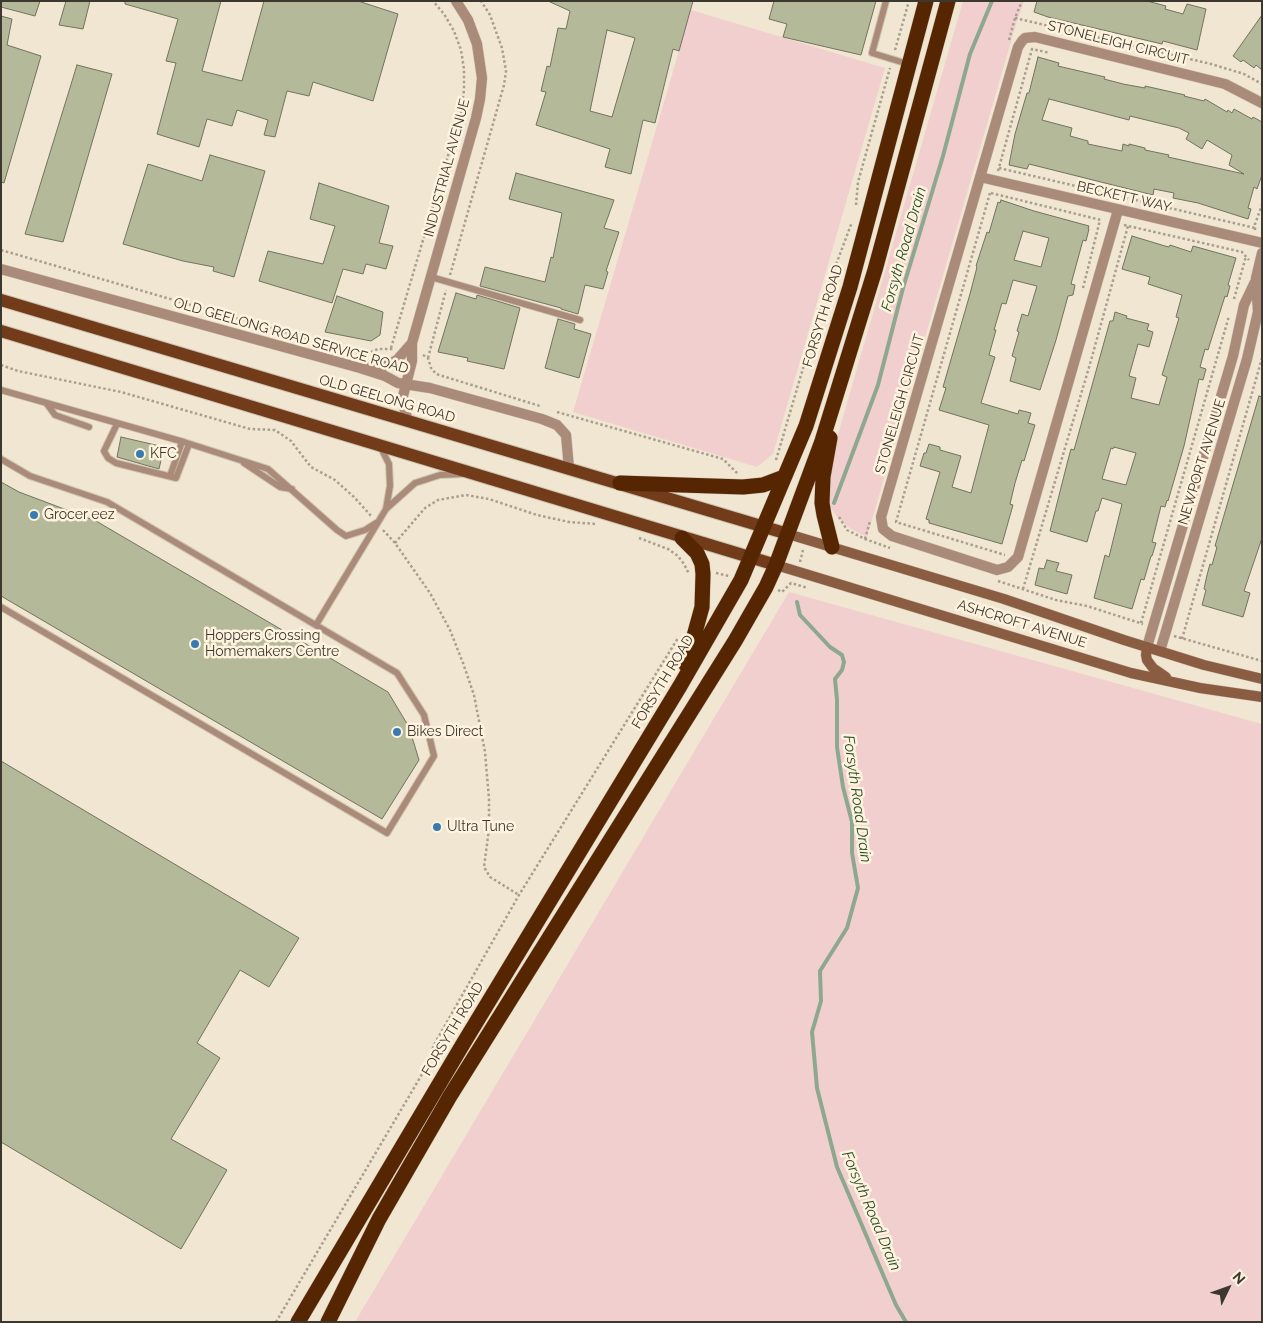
<!DOCTYPE html>
<style>
body{margin:0}
#map{position:relative;width:1263px;height:1323px;overflow:hidden;background:#f1e6d1;font-family:Raleway,sans-serif}
canvas{display:block}
.frame{position:absolute;inset:0;border:2px solid #3c3830;pointer-events:none}
.north{position:absolute;left:1203px;top:1263px;width:50px;height:50px;-webkit-text-stroke:4px #fff3de;paint-order:stroke;rotate:48deg;font-size:14px;font-weight:700;line-height:20px;text-align:center;color:#3c3830}
.north::after{content:'';display:block;margin:auto;width:18px;height:22px;background:#3c3830;clip-path:polygon(50% 0,100% 100%,50% 72%,0 100%)}
</style>
<div id="map">
<canvas width="1263" height="1323"></canvas>
<div class="frame"></div>
<div class="north">N</div>
</div>
<script>
const g = document.querySelector('canvas').getContext('2d');
g.lineJoin = 'round';
function paint(path, color) {
  g.fillStyle = color;
  g.fill(path, 'evenodd');
}
function poly(rows) {
  const path = new Path2D();
  for (const r of rows) {
    path.moveTo(r[0], r[1]);
    for (let i = 2; i < r.length; i += 2) path.lineTo(r[i], r[i + 1]);
  }
  return path;
}
function strokePath(path, color, width, dash) {
  g.strokeStyle = color;
  g.lineWidth = width;
  g.lineCap = dash ? 'butt' : 'round';
  g.setLineDash(dash || []);
  g.stroke(path);
}
function write(font, color, halo, rows, align = 'center') {
  g.font = font + ' Raleway,sans-serif';
  g.lineWidth = 5;
  g.setLineDash([]);
  g.textBaseline = 'middle';
  g.strokeStyle = halo;
  g.fillStyle = color;
  for (const [text, x, y, turn = 0] of rows) {
    g.save();
    g.translate(x, y);
    g.rotate((+turn || 0) * Math.PI / 180);
    g.textAlign = isNaN(turn) ? turn : align;
    if (halo) g.strokeText(text, 0, 0);
    g.fillText(text, 0, 0);
    g.restore();
  }
}
paint(poly([
 [963,1,1024,1,1017,21,867,537,851,529,836,516,830,506,826,476],
 [691,10,885,68,773,454,757,467,573,412],
 [789,592,1262,724,1262,1322,355,1322]
]), '#f1cfcf');
strokePath(poly([
 [834,503,878,385,903,288,943,156,970,54,992,1],
 [797,602,800,615,830,647,842,655,844,662,842,670,835,679,837,700,837,747,843,787,852,822,852,853,858,888,847,928,820,971,821,1001,812,1032,817,1088,837,1167,896,1305,906,1322]
]), '#8ea890', 4);
const building = poly([
 [1,1,40,1,35,16,1,7,1,1],
 [66,1,90,1,83,29,59,25,66,1],
 [125,1,221,1,202,71,242,81,264,1,358,1,398,14,373,101,313,82,309,96,287,91,275,137,264,135,268,120,237,110,232,126,207,119,199,147,157,134,176,63,166,61,178,19,125,4,125,1],
 [548,1,693,1,679,51,673,49,655,123,643,120,631,174,605,167,610,149,536,125,546,92,541,91,547,66,550,67,558,28,566,29,570,11,548,1],
 [607,30,635,38,612,117,590,111,607,30],
 [774,1,876,1,861,55,783,37,787,24,769,19,774,1],
 [1037,1,1147,1,1166,6,1165,9,1183,14,1187,4,1206,9,1197,50,1163,41,1162,44,1048,17,1034,12,1037,1],
 [1262,15,1262,70,1256,65,1254,68,1243,60,1241,62,1233,56,1262,15],
 [1,16,12,19,7,45,41,56,4,183,1,182,1,16],
 [1038,57,1059,63,1058,66,1105,77,1104,79,1123,84,1145,88,1145,86,1185,95,1184,96,1204,101,1205,99,1227,112,1228,110,1232,113,1234,109,1252,119,1253,117,1262,122,1262,175,1257,189,1254,187,1248,208,1251,209,1248,219,1198,203,1173,198,1174,193,1154,189,1153,195,1029,164,1027,169,1009,165,1015,134,1027,93,1029,93,1038,57],
 [1049,99,1129,120,1130,116,1179,128,1189,133,1186,139,1202,149,1207,140,1232,155,1229,165,1244,174,1168,157,1169,155,1145,150,1145,148,1129,144,1129,146,1123,144,1122,151,1088,144,1088,141,1070,136,1072,128,1042,120,1049,99],
 [77,65,112,74,63,242,25,234,77,65],
 [210,155,265,171,234,277,213,271,214,267,183,261,123,244,148,164,202,181,210,155],
 [516,173,614,200,604,228,619,232,606,271,608,272,603,289,585,285,578,314,561,309,561,308,480,286,485,267,545,282,551,257,553,258,562,213,509,199,516,173],
 [319,183,389,206,379,243,393,246,386,269,366,264,363,274,343,269,332,303,259,281,268,251,323,264,335,226,310,219,319,183],
 [1001,200,1034,211,1089,226,1088,229,1089,229,1086,241,1083,240,1071,284,1075,285,1073,295,1068,296,1056,340,1040,390,1010,381,1016,358,1012,356,1019,332,1017,331,1022,314,1028,316,1037,286,1013,280,1006,304,1002,303,994,330,996,330,989,355,995,357,981,403,1018,414,1019,410,1031,413,1028,423,1035,425,1024,461,1022,460,1015,483,1010,504,1013,505,1002,544,929,523,929,520,926,519,940,472,920,466,924,453,926,453,929,444,940,447,940,450,961,456,952,487,971,493,989,425,939,410,946,388,943,387,970,294,977,267,976,266,987,232,989,233,998,202,1000,203,1001,200],
 [1023,231,1049,238,1041,267,1014,260,1023,231],
 [1132,236,1165,246,1169,247,1170,245,1191,252,1193,246,1236,258,1228,285,1230,286,1227,297,1225,296,1208,350,1205,349,1200,367,1206,369,1203,380,1199,379,1184,446,1168,501,1167,500,1165,507,1161,506,1152,542,1156,543,1152,556,1151,556,1144,580,1141,579,1132,609,1094,598,1105,555,1109,557,1122,504,1102,498,1098,511,1096,511,1087,542,1050,531,1068,460,1071,449,1074,450,1110,321,1113,321,1115,312,1127,316,1126,318,1149,324,1147,330,1153,332,1149,347,1138,344,1129,376,1136,378,1131,398,1159,405,1167,377,1162,375,1179,318,1176,317,1182,295,1148,284,1150,277,1122,269,1132,236],
 [1114,447,1136,453,1126,485,1102,479,1111,448,1113,449,1114,447],
 [456,293,476,299,477,295,520,308,504,369,467,361,468,358,438,352,456,293],
 [337,296,383,312,380,335,371,341,325,332,337,296],
 [558,319,575,324,574,329,591,334,579,378,545,368,558,319],
 [1259,396,1262,397,1262,538,1244,591,1250,593,1243,617,1202,605,1206,590,1204,589,1207,575,1210,564,1212,565,1217,547,1215,546,1259,396],
 [121,437,164,447,159,469,117,457,121,437],
 [1,482,19,492,96,521,388,692,409,727,419,760,382,819,1,596,1,482],
 [1047,560,1059,563,1056,571,1072,575,1067,594,1035,585,1039,568,1044,569,1047,560],
 [1,761,299,938,269,987,240,970,197,1043,220,1058,171,1139,227,1170,181,1249,1,1142,1,761]
]);
paint(building, '#b4b999');
strokePath(building, '#70735f', 1);
const lane = poly([
 [886,1,872,53,908,64],
 [431,277,580,320],
 [1,390,184,442,268,469,337,530,346,536,365,530,376,523],
 [47,404,55,415,89,427],
 [117,424,104,451,108,458,116,463,176,478,189,444],
 [381,448,389,464,390,486,386,509],
 [1,459,30,476,107,502,397,673,424,715,434,756,387,833,1,607],
 [244,463,280,487,292,489],
 [170,476,182,442],
 [316,625,386,509,415,483,440,475,463,474]
]);
const street = poly([
 [980,177,1262,243],
 [1118,210,1018,557,1008,567,997,570,892,536,883,529,881,517,1018,47,1022,41,1025,38,1035,37,1225,84,1262,103],
 [1,269,360,368,385,376,398,383,430,388,542,419,557,425,566,435,569,468],
 [367,368,384,366,397,360,412,343],
 [408,421,404,407,403,396,412,361,412,343,476,118,480,99,482,78,477,44,468,20,456,1],
 [1147,647,1233,356,1244,305,1255,282],
 [1160,651,1247,359,1258,312,1256,278,1262,253]
]);
const secondary = poly([
 [788,534,1004,599,1124,640,1204,665,1262,679],
 [776,565,1131,673,1200,688,1262,697],
 [1147,647,1146,655,1147,660,1153,668,1166,677]
]);
const primary = poly([
 [1,300,788,534],
 [1,331,776,565]
]);
const highway = poly([
 [830,438,823,477,822,503,824,515,832,547],
 [620,483,743,487,763,485,784,477],
 [682,538,697,553,702,564,703,574,702,607,686,665],
 [298,1322,463,1044,680,686,741,580,806,426,850,287,926,1],
 [328,1322,379,1219,450,1096,735,641,766,587,776,565,822,441,875,270,948,1]
]);
strokePath(lane, '#cdc3b1', 8);
strokePath(street, '#cdc3b1', 11);
strokePath(secondary, '#cdc3b1', 11);
strokePath(primary, '#cdc3b1', 14);
strokePath(highway, '#cdc3b1', 16);
strokePath(poly([
 [1015,18,1211,64,1244,74,1262,84],
 [1009,40,1015,18,1022,1],
 [895,50,909,1],
 [999,168,1255,228],
 [998,171,1032,49,1050,53],
 [990,193,896,522,1005,555],
 [991,193,1101,220],
 [856,205,858,182,890,68],
 [1124,225,1242,252,1249,260],
 [1255,230,1255,224,1262,205],
 [1,250,364,355,378,349,394,349],
 [450,275,504,85,506,71,502,48,490,15,481,1],
 [1083,288,1100,220],
 [1234,299,1246,256],
 [391,348,461,112,464,90,464,69,461,50,454,31,444,14,433,1],
 [423,355,428,358,431,368,436,374,540,406],
 [428,358,446,290],
 [1,365,18,371,121,392,250,429,275,430,291,441,311,467,335,480,354,497,372,517],
 [557,412,723,459,738,474],
 [776,460,825,294,852,222],
 [839,517,847,530,865,539,890,548],
 [383,530,395,543,430,593,450,630,463,663,474,695,485,752,489,799,489,829,484,867,490,877,519,895],
 [639,538,668,549,678,556,684,564,689,574],
 [865,539,870,521],
 [395,543,425,508,438,500,466,495,489,499,537,515,569,522,596,524],
 [800,562,803,550],
 [716,573,729,576],
 [998,581,1056,600,1087,606,1143,624],
 [1023,589,1090,364,1128,226],
 [778,590,782,592,791,583,808,588],
 [1141,623,1229,316],
 [1174,636,1262,661],
 [1182,639,1262,358],
 [276,1322,421,1076,435,1043,519,895,678,638]
]), '#a69e8e', 2.5, [2.5, 2.5]);
strokePath(lane, '#aa8a78', 6);
strokePath(street, '#aa8a78', 10);
strokePath(secondary, '#8a5d43', 10);
strokePath(primary, '#723c1b', 12);
strokePath(highway, '#562603', 15);
for (const [x, y, r, color] of [
 [140,454,5,"#377bb1"],
 [34,515,5,"#377bb1"],
 [195,644,5,"#377bb1"],
 [397,732,5,"#377bb1"],
 [437,827,5,"#377bb1"]
]) {
  const dot = new Path2D();
  dot.arc(x, y, r, 0, 2 * Math.PI);
  g.fillStyle = color;
  g.fill(dot);
  strokePath(dot, '#fff3de', 2);
}
write('14px', '#3c3830', '#fff3de', [
 ["STONELEIGH CIRCUIT",1118,43,14],
 ["INDUSTRIAL AVENUE",447,168,-75],
 ["BECKETT WAY",1124,197,13],
 ["FORSYTH ROAD",823,316,-73],
 ["OLD GEELONG ROAD SERVICE ROAD",291,336,16],
 ["OLD GEELONG ROAD",387,399,16],
 ["STONELEIGH CIRCUIT",900,404,-74],
 ["NEWPORT AVENUE",1202,462,-73],
 ["ASHCROFT AVENUE",1022,624,17],
 ["FORSYTH ROAD",663,682,-59],
 ["FORSYTH ROAD",453,1029,-59]
]);
write('14px', '#3c3830', '#fff3de', [
 ["KFC",150,454],
 ["Grocer eez",44,515],
 ["Hoppers Crossing",205,636],
 ["Homemakers Centre",205,652],
 ["Bikes Direct",407,732],
 ["Ultra Tune",447,827]
], 'left');
write('italic 15px', '#27502e', '#fff3de', [
 ["Forsyth Road Drain",904,249,-74],
 ["Forsyth Road Drain",857,799,82],
 ["Forsyth Road Drain",871,1211,67]
]);
</script>
